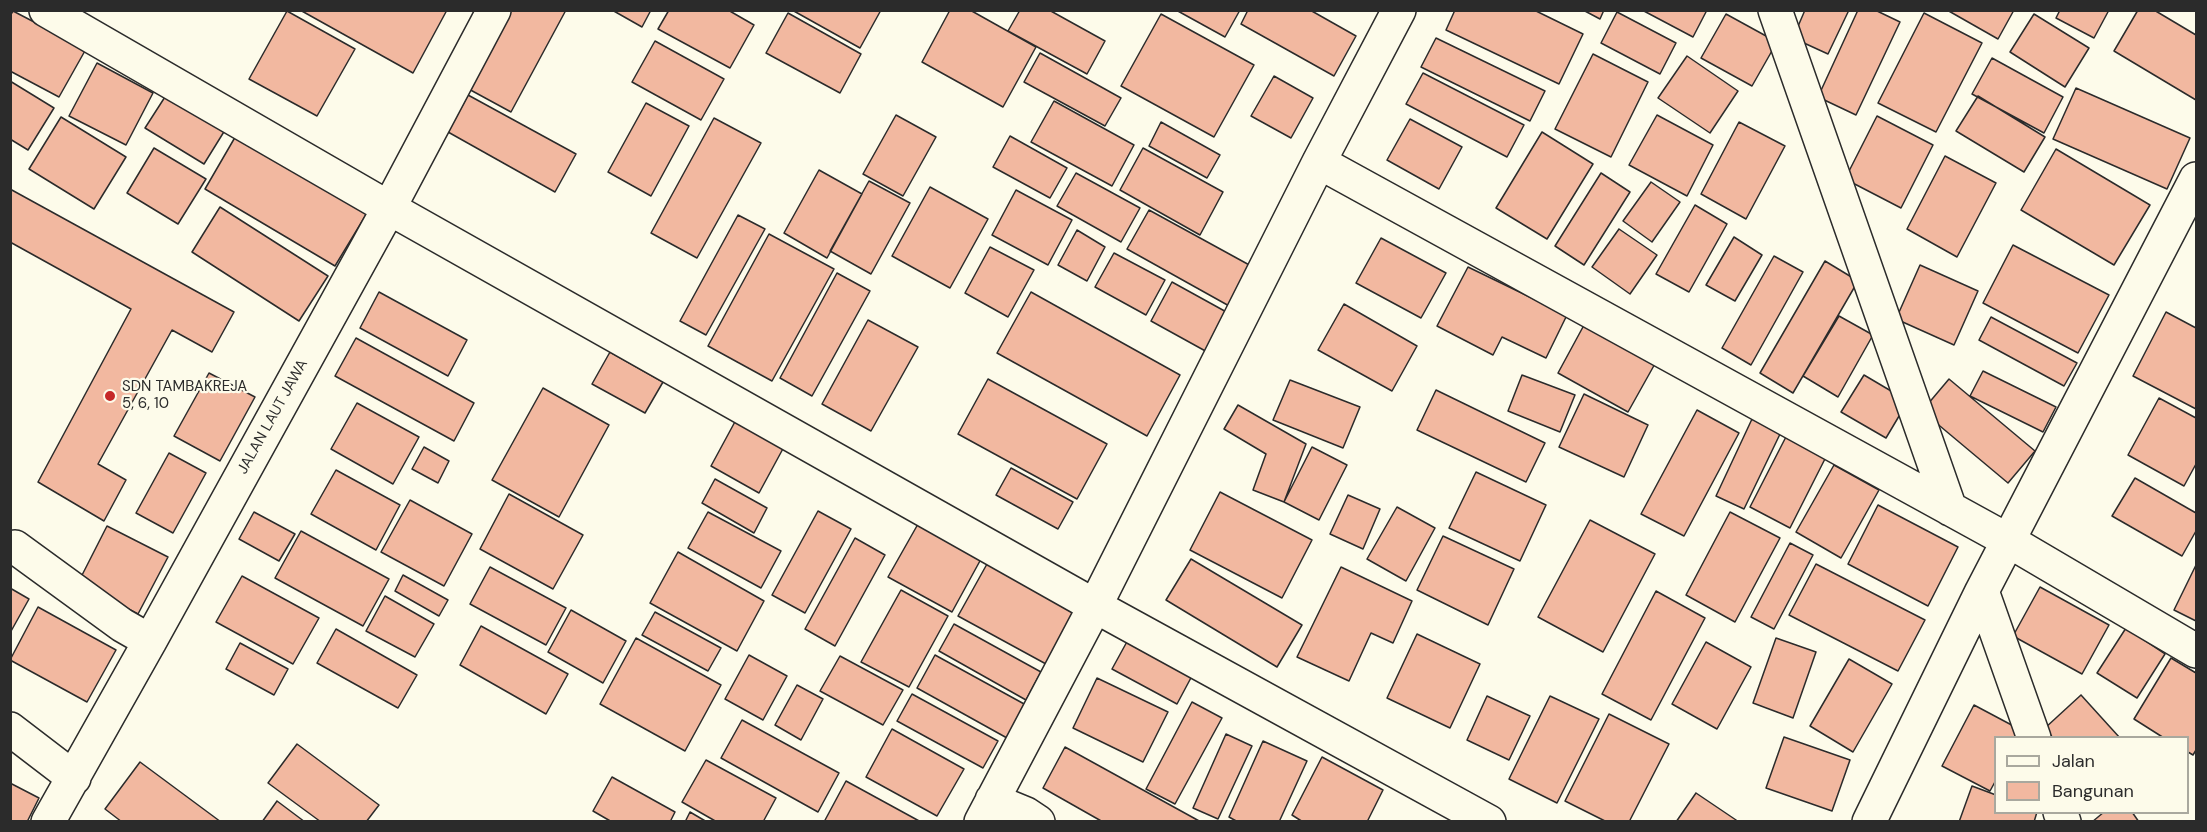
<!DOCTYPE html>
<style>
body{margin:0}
#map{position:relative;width:2207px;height:832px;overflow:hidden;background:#fdfbea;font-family:"DM Sans",sans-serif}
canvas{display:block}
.frame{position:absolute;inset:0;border:12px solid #2b2b2b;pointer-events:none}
.legend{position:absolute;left:1994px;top:736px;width:195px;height:78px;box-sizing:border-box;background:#fdfbea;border:2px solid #a9a89e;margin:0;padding:8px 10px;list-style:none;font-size:18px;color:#2b2b2b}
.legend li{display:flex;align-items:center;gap:12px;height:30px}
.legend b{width:30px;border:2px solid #a9a89e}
</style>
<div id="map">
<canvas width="2207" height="832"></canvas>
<div class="frame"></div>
<ul class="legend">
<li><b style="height:8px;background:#fdfbea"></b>Jalan</li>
<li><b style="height:16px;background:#f2b8a0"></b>Bangunan</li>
</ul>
</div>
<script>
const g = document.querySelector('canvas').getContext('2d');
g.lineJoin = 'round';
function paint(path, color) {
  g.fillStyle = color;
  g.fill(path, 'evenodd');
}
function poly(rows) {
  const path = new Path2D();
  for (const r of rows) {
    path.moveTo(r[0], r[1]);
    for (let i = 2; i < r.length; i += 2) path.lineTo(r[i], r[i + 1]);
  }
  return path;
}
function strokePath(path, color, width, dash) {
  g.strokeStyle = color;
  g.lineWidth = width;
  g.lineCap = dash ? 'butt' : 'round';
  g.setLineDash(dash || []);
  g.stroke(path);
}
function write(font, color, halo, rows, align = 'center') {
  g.font = font + ' "DM Sans",sans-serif';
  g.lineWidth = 4.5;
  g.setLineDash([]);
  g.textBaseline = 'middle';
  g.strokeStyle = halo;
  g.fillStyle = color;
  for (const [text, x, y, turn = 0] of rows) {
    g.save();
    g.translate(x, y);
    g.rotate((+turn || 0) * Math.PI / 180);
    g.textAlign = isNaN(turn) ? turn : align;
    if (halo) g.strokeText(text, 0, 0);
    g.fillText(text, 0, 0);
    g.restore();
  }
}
const building = poly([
 [300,10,447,10,413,73,300,10],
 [507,10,566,10,511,112,465,87,507,10],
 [612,10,651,10,642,27,612,10],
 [669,10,728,10,754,25,730,68,658,29,669,10],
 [792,10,881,10,860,48,792,10],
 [950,10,970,10,1036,47,1003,107,922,62,950,10],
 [1020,10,1049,10,1105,41,1087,74,1008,31,1020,10],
 [1176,10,1240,10,1225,37,1176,10],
 [1248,10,1310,10,1356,36,1334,76,1241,24,1248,10],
 [1455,10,1534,10,1583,34,1559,84,1446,30,1455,10],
 [1583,10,1604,10,1600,19,1583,10],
 [1642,10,1707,10,1693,37,1642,10],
 [1805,10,1849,10,1828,54,1793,38,1805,10],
 [1858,10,1875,10,1900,22,1856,115,1818,97,1858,10],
 [1947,10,2014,10,1998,39,1947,10],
 [2060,10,2109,10,2094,38,2056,18,2060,10],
 [2138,10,2154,10,2196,35,2196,100,2114,51,2138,10],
 [13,11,86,49,59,97,10,71,10,16,13,11],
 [287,11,355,49,317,116,249,79,287,11],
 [1617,12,1676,43,1660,74,1601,43,1617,12],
 [788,13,861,54,840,93,766,53,788,13],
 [1924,13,1982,43,1936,132,1878,103,1924,13],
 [1161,14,1254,65,1214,137,1121,86,1161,14],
 [1726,14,1777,42,1752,86,1701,58,1726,14],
 [2034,14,2089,48,2065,87,2010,52,2034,14],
 [1436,38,1545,91,1530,121,1421,67,1436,38],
 [655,41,724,79,701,120,632,82,655,41],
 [1040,53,1121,98,1105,126,1024,82,1040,53],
 [1593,54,1648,82,1611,157,1555,129,1593,54],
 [1687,56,1738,91,1710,133,1658,98,1687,56],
 [1992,58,2063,97,2044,133,1972,94,1992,58],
 [97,63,153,93,126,145,69,116,97,63],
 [1423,73,1524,125,1507,157,1406,104,1423,73],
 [1274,76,1313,98,1291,138,1251,116,1274,76],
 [10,81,54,108,28,150,10,139,10,81],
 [172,86,230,122,204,164,145,128,172,86],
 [2076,88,2190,138,2167,189,2053,139,2076,88],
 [468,95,576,154,555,192,448,132,468,95],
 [1978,96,2045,137,2024,172,1956,131,1978,96],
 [1054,101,1134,145,1112,186,1031,142,1054,101],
 [646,103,689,126,651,196,608,172,646,103],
 [896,115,936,137,903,196,863,174,896,115],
 [1657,115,1713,145,1687,196,1629,165,1657,115],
 [1877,116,1933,145,1901,208,1845,179,1877,116],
 [61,117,126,157,94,209,29,169,61,117],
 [714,118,761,143,697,258,651,233,714,118],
 [1410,119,1462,147,1439,189,1387,160,1410,119],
 [1161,122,1220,155,1207,178,1149,146,1161,122],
 [1739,122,1785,146,1746,219,1701,194,1739,122],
 [241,127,372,205,335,266,205,189,241,127],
 [1542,132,1593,164,1547,239,1496,208,1542,132],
 [1010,136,1067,168,1050,198,993,167,1010,136],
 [154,148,206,179,178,224,127,193,154,148],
 [1143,148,1223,192,1200,235,1120,190,1143,148],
 [2056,149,2150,205,2114,265,2021,210,2056,149],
 [1945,156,1996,183,1957,257,1907,229,1945,156],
 [819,170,862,194,827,258,784,233,819,170],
 [1076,173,1140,208,1121,242,1057,206,1076,173],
 [1601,173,1630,192,1584,265,1555,246,1601,173],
 [869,181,910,203,871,274,830,251,869,181],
 [1651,182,1680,202,1652,242,1623,221,1651,182],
 [930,187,988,219,950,288,892,256,930,187],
 [10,189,234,312,212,352,172,330,98,464,126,480,104,521,38,482,131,309,10,242,10,189],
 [1016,190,1072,220,1048,265,992,235,1016,190],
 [1695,205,1727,224,1689,292,1656,274,1695,205],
 [220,207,328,276,299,321,192,252,220,207],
 [1149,210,1253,267,1231,307,1127,249,1149,210],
 [738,215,765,229,706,335,680,321,738,215],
 [1619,229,1657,255,1630,294,1592,267,1619,229],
 [1077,230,1105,247,1087,281,1058,265,1077,230],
 [769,234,834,269,772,381,708,346,769,234],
 [1734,237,1762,255,1735,301,1706,285,1734,237],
 [1381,238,1446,273,1421,318,1356,283,1381,238],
 [2013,245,2109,295,2078,353,1983,303,2013,245],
 [990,247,1034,270,1008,317,965,293,990,247],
 [1114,253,1165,280,1146,315,1095,287,1114,253],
 [1774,256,1803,272,1751,365,1722,348,1774,256],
 [1825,261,1858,281,1793,393,1760,373,1825,261],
 [1920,265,1978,291,1954,345,1896,319,1920,265],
 [1468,267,1567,315,1546,358,1502,337,1493,355,1437,326,1468,267],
 [837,273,870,291,812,396,780,378,837,273],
 [1172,282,1230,314,1209,353,1151,321,1172,282],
 [379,292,467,340,448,376,360,328,379,292],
 [1031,292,1180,375,1147,436,997,353,1031,292],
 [1344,304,1417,346,1392,391,1318,350,1344,304],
 [2166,312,2196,328,2196,409,2133,376,2166,312],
 [1590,314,1661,353,1628,412,1558,373,1590,314],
 [1839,316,1873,335,1838,397,1803,376,1839,316],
 [1991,317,2077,363,2064,386,1979,340,1991,317],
 [868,320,918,347,871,431,822,404,868,320],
 [356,338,474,403,454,441,335,376,356,338],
 [610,352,663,382,645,413,592,384,610,352],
 [1983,371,2056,407,2043,432,1970,396,1983,371],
 [209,373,255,397,220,461,174,436,209,373],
 [1522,375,1575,395,1560,432,1508,411,1522,375],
 [1864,375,1908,401,1886,438,1841,412,1864,375],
 [988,379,1107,444,1077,499,958,434,988,379],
 [1949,379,2035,451,2008,483,1922,411,1949,379],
 [1290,380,1360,407,1343,448,1273,420,1290,380],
 [543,388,609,425,559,517,492,480,543,388],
 [1436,390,1545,443,1526,482,1417,430,1436,390],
 [1584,394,1648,425,1624,477,1559,447,1584,394],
 [2159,398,2196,418,2196,464,2184,486,2128,455,2159,398],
 [357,403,419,437,393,484,331,449,357,403],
 [1238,405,1306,444,1284,502,1253,490,1266,454,1224,429,1238,405],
 [1697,410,1739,433,1684,536,1641,514,1697,410],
 [737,418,785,445,759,493,711,466,737,418],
 [1752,419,1781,432,1744,509,1716,496,1752,419],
 [1790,429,1830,449,1790,528,1750,507,1790,429],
 [424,447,449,461,438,483,412,469,424,447],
 [1312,447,1347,465,1319,520,1284,502,1312,447],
 [169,453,206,473,173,533,136,513,169,453],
 [1834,465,1879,490,1841,558,1796,532,1834,465],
 [1011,468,1073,502,1058,529,996,495,1011,468],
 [336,470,400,505,376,550,311,514,336,470],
 [1476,472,1546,505,1520,561,1449,528,1476,472],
 [2135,478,2196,513,2196,531,2182,556,2112,516,2135,478],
 [715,479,767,508,754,533,702,503,715,479],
 [1220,492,1312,540,1282,598,1190,550,1220,492],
 [509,494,583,535,553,589,480,549,509,494],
 [1348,495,1380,509,1363,549,1330,534,1348,495],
 [410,500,472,534,444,586,381,552,410,500],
 [1878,505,1958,547,1928,606,1848,564,1878,505],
 [1397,507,1435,528,1406,581,1367,559,1397,507],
 [818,511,851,529,805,613,772,595,818,511],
 [254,512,295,534,279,561,239,539,254,512],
 [708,512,781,551,761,588,688,548,708,512],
 [1730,512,1780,538,1735,622,1686,595,1730,512],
 [1590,520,1655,554,1603,652,1538,617,1590,520],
 [918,524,981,559,952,612,888,577,918,524],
 [107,526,168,557,138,614,78,583,107,526],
 [301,531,389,579,363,626,275,578,301,531],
 [1443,536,1514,569,1488,625,1417,590,1443,536],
 [855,538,885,555,835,646,805,629,855,538],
 [1790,543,1813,555,1774,629,1751,617,1790,543],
 [678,552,764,601,737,651,650,603,678,552],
 [1191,559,1302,625,1277,667,1166,600,1191,559],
 [987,564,1075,612,1046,664,958,616,987,564],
 [1816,564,1925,620,1898,671,1789,615,1816,564],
 [2196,565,2196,621,2174,610,2196,565],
 [490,567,566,608,546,645,470,604,490,567],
 [1341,567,1412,601,1393,643,1371,633,1349,681,1297,657,1341,567],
 [403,575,448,600,439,616,395,591,403,575],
 [242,576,319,618,293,664,216,622,242,576],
 [2040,587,2109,625,2082,674,2013,636,2040,587],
 [10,588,29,599,10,633,10,588],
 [901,590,948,616,909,687,861,662,901,590],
 [1656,591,1705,618,1651,720,1602,694,1656,591],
 [385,596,434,624,415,657,366,631,385,596],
 [38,607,116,650,87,702,10,660,38,607],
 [571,610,626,641,603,683,548,652,571,610],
 [655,612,721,648,708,671,642,635,655,612],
 [954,624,1041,672,1026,700,939,651,954,624],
 [481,626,568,674,546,714,460,665,481,626],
 [2126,628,2165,654,2137,698,2097,673,2126,628],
 [336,629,417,675,398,708,317,663,336,629],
 [1417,634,1480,664,1450,728,1387,698,1417,634],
 [636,638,721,685,685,751,600,704,636,638],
 [1129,638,1193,674,1177,704,1112,669,1129,638],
 [1776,638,1816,652,1793,718,1753,703,1776,638],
 [1706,642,1751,667,1717,729,1672,704,1706,642],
 [240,643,288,669,274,695,226,669,240,643],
 [749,655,787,676,763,720,725,699,749,655],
 [935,655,1026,705,1007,738,917,688,935,655],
 [840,656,903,690,883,725,820,691,840,656],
 [2171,658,2196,673,2196,750,2193,755,2188,752,2188,738,2164,738,2134,719,2171,658],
 [1849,659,1892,684,1853,752,1810,726,1849,659],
 [1097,678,1168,712,1143,762,1073,728,1097,678],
 [797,685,823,699,801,740,775,725,797,685],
 [912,694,998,741,983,768,897,721,912,694],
 [2081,695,2120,738,2053,738,2045,728,2081,695],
 [1487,696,1530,716,1509,760,1467,740,1487,696],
 [1550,696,1599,719,1557,803,1509,779,1550,696],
 [1192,702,1222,718,1175,804,1146,789,1192,702],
 [1974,705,2021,730,2017,738,1996,738,1996,780,1990,791,1942,766,1974,705],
 [1609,714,1669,744,1629,822,1607,822,1565,801,1609,714],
 [742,720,839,773,818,812,721,758,742,720],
 [892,729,964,769,937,816,866,777,892,729],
 [1226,734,1252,746,1218,819,1193,808,1226,734],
 [1784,737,1850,760,1832,811,1766,788,1784,737],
 [1263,741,1307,761,1279,822,1238,822,1229,817,1263,741],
 [297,744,379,805,366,822,321,822,268,783,297,744],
 [1065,747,1201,822,1103,822,1043,788,1065,747],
 [1322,757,1383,790,1367,822,1303,822,1292,815,1322,757],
 [706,760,776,798,763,822,717,822,682,802,706,760],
 [140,762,221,822,122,822,105,809,140,762],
 [612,777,675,812,670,822,612,822,593,811,612,777],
 [846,781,921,822,824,822,846,781],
 [10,783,39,798,27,822,10,822,10,783],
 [1972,786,1996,795,1996,812,2037,812,2034,822,1959,822,1972,786],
 [1696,793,1739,822,1676,822,1696,793],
 [277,801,305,822,262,822,277,801],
 [690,812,707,822,685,822,690,812],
 [2104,812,2132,812,2139,822,2092,822,2104,812]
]);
paint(building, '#f2b8a0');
strokePath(building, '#2b2b2b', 1.5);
const street = poly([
 [46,10,389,208,1095,606,1489,822],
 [1775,10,1950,509],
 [1319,162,2009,541,2196,651],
 [15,547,122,625,150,641],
 [1982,591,2034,738],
 [10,729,74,778],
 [992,800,1026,814,1038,822],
 [2060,812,2064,822],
 [48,822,150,641,389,208,494,10],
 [981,822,1095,606,1319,162,1399,10],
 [1869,822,1982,591,2196,179]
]);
strokePath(street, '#2b2b2b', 36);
strokePath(street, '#fdfbea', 33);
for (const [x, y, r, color] of [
 [110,396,6,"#c62828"]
]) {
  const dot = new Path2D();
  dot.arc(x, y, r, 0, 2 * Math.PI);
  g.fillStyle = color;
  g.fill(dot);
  strokePath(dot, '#fdfbea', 2);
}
write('15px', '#2b2b2b', '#fdfbea', [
 ["SDN TAMBAKREJA",122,387],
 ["5, 6, 10",122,404]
], 'left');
write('15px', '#2b2b2b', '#fdfbea', [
 ["JALAN LAUT JAWA",273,417,-61]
]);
</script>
